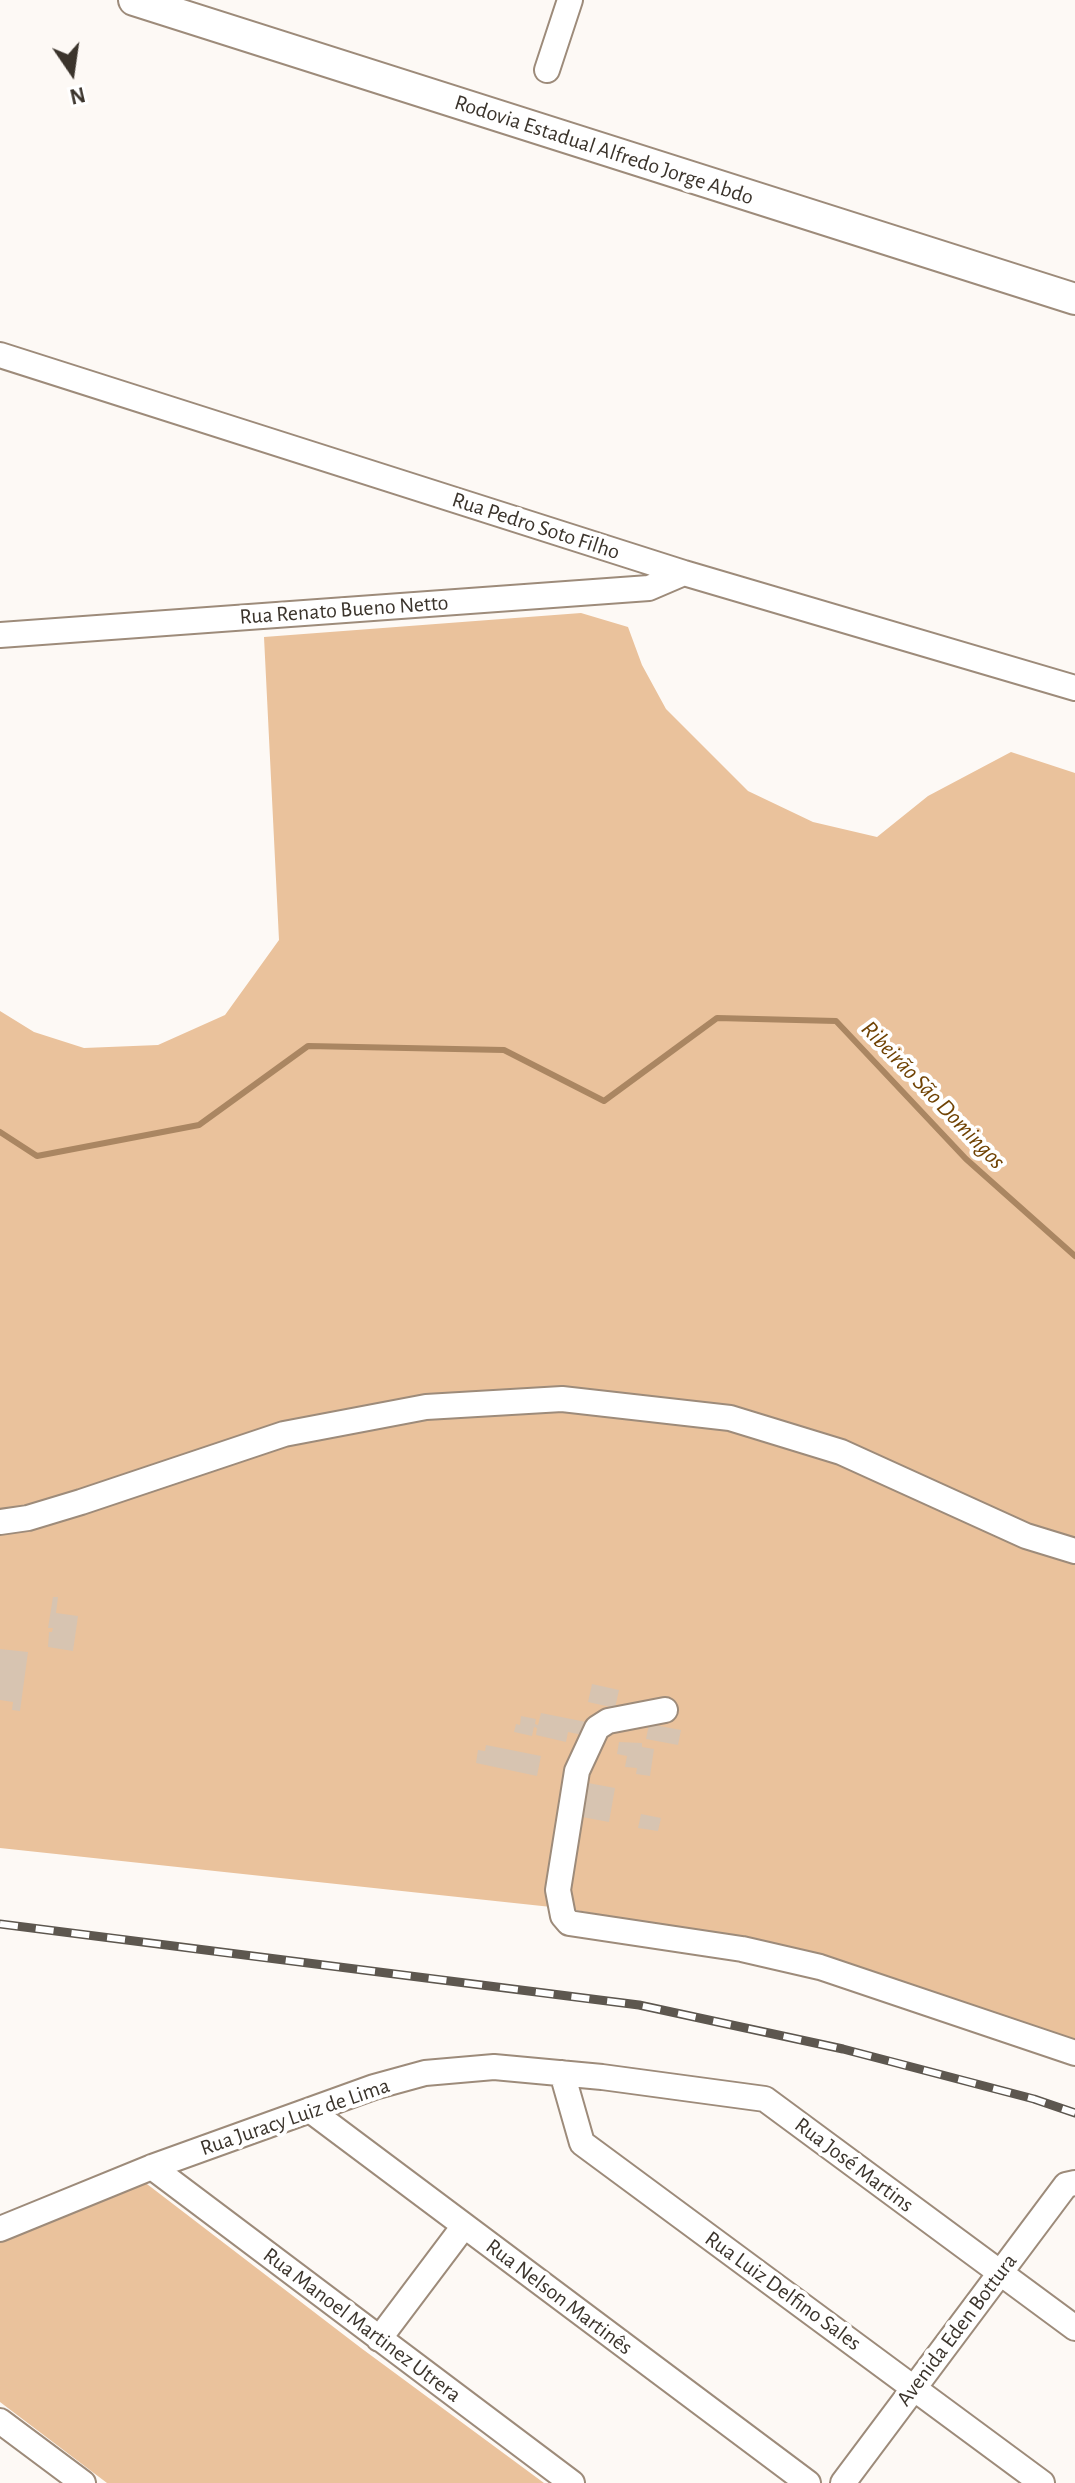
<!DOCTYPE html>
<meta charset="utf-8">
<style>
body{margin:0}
#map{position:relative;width:1075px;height:2483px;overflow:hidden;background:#fdf9f5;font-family:"Alegreya Sans",sans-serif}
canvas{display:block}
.north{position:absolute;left:32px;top:32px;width:80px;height:80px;-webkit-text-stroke:6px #fff;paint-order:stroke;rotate:167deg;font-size:22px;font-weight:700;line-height:32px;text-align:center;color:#3b342c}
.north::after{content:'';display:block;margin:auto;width:28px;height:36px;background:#3b342c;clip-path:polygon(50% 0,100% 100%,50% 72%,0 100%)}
</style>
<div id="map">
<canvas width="1075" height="2483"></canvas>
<div class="north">N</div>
</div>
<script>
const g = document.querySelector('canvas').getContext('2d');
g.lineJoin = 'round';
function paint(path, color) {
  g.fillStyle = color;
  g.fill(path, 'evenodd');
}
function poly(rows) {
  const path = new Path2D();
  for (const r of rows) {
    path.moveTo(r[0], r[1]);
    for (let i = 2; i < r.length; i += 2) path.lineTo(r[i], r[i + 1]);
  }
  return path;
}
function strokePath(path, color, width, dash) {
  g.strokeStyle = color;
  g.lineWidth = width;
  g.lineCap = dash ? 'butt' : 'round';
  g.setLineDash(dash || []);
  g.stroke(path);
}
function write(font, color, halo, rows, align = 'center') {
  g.font = font + ' "Alegreya Sans",sans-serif';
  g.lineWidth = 8;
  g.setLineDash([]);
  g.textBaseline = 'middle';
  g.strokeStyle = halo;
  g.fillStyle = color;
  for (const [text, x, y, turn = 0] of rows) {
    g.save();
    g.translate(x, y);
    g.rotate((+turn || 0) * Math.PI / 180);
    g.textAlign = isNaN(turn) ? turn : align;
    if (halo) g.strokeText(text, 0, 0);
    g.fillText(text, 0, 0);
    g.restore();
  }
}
paint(poly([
 [581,613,628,627,642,665,666,709,748,791,813,822,877,837,928,796,1011,752,1075,773,1075,2045,802,1951,570,1909,0,1848,0,1011,34,1032,84,1048,158,1045,225,1015,279,940,264,637],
 [143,2181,361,2348,544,2483,107,2483,0,2402,0,2239]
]), '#eac29c');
strokePath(poly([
 [0,1132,37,1156,199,1125,308,1046,504,1050,604,1101,717,1018,836,1021,966,1159,1075,1256]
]), '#aa8662', 6);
paint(poly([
 [53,1597,58,1597,56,1613,78,1616,73,1651,48,1647,49,1632,52,1632,53,1628,48,1628],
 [0,1649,28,1652,20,1711,12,1710,13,1702,0,1700],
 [592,1684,619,1690,615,1708,588,1702],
 [541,1713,586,1722,583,1735,568,1732,566,1742,536,1735,537,1728,534,1727,532,1736,514,1732,516,1724,520,1725,521,1716,536,1719,535,1724,538,1725],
 [649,1724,681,1730,678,1745,646,1739],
 [619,1742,642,1743,642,1747,654,1749,650,1776,636,1774,637,1768,625,1767,627,1756,617,1754],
 [486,1745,541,1756,537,1776,476,1763,478,1750,485,1751],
 [588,1783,615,1788,609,1822,582,1817],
 [641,1814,661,1818,658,1831,638,1828]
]), '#d7c4b1');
const minor = poly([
 [547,70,570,0],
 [0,355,684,573,1075,688],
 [0,635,649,588,684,573],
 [0,1522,28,1518,81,1502,284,1434,426,1407,562,1399,730,1418,841,1452,1026,1536,1075,1551],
 [665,1710,608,1721,597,1728,577,1771,558,1890,563,1916,569,1923,742,1949,820,1967,1075,2053],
 [562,2073,582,2143,1042,2483],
 [310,2110,808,2483],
 [152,2167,572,2483],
 [0,2229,152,2167,374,2087,425,2073,494,2067,602,2077,765,2099,1075,2328],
 [379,2339,464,2226],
 [0,2421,83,2483],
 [843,2483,1066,2185,1075,2183]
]);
const major = poly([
 [134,0,1075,299]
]);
strokePath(minor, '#9d8b7a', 28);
strokePath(major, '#9d8b7a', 34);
strokePath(minor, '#fff', 24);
strokePath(major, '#fff', 30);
const rail = poly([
 [0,1924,639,2005,843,2049,1034,2099,1075,2113]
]);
strokePath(rail, '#5d574f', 9);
strokePath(rail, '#fff', 6, [18]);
write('22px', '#3b342c', '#fff', [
 ["Rodovia Estadual Alfredo Jorge Abdo",604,150,18],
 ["Rua Pedro Soto Filho",536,526,18],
 ["Rua Renato Bueno Netto",344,610,-4],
 ["Rua Juracy Luiz de Lima",295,2117,-19],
 ["Rua José Martins",854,2165,37],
 ["Rua Luiz Delfino Sales",783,2291,36],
 ["Rua Nelson Martinês",559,2297,37],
 ["Rua Manoel Martinez Utrera",362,2325,37],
 ["Avenida Eden Bottura",957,2330,-53]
]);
write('italic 24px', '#6f4203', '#fff', [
 ["Ribeirão São Domingos",933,1095,46]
]);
</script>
